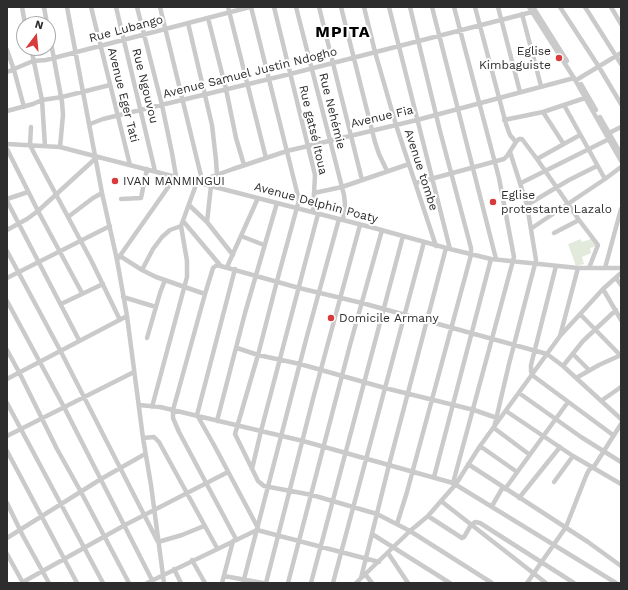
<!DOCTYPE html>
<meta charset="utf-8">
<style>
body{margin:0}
#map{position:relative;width:628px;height:590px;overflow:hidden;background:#fff;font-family:"Work Sans",sans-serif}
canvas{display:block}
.frame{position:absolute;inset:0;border:8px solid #2d2d2d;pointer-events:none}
.north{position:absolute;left:16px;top:16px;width:40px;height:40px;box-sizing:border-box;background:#fff;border:1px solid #ababab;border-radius:50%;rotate:16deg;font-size:11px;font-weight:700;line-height:16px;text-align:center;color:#2d2d2d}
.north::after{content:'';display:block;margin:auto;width:14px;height:18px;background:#d83b3c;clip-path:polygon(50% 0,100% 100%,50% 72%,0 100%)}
</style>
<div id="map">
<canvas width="628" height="590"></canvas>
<div class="frame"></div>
<div class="north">N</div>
</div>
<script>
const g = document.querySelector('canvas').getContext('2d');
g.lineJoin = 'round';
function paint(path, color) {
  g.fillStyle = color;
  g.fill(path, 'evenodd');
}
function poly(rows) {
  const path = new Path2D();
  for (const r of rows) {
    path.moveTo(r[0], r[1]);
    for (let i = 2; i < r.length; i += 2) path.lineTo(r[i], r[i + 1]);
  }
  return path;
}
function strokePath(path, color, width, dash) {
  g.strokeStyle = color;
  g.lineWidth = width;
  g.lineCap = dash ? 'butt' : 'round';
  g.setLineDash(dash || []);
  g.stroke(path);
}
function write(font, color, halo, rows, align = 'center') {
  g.font = font + ' "Work Sans",sans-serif';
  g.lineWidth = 4;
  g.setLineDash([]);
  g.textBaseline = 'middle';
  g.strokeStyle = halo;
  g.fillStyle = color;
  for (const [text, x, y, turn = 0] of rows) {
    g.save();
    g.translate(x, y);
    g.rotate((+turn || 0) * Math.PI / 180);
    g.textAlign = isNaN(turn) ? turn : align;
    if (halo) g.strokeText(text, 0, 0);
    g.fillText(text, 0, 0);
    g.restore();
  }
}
paint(poly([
 [580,238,582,242,594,238,597,246,590,248,591,253,582,257,584,264,576,266,568,244,581,239]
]), '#e2eadb');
strokePath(poly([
 [22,7,25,24],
 [44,7,47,24],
 [67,7,102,193,117,260,127,316,143,438,151,485,164,583],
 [91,7,130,165],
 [116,7,155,171],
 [160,7,202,180],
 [228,7,266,158],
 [251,7,299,200,277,281,258,355,235,434,258,481,264,486,312,495,377,514,410,531,492,583],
 [274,7,315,175,313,212],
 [296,7,344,195,345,204,343,220],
 [319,7,362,180],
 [341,7,375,142,379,154,387,171],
 [364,7,375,52,396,125,436,246],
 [389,7,450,249],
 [432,7,496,259],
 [475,7,506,124,510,135,516,142],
 [498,7,520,92],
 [529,7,574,78,621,161],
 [533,7,567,61],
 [560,7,599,67,621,104],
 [585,7,621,64],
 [611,7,621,24],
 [522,14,541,86],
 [208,18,226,89,236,138,244,165],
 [188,23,212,125,216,160,217,175],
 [48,27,62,102,63,115,60,147],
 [31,48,42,100,45,146],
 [7,50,14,70,24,107],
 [7,72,33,61,46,60,250,7],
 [578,79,621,53],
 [581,84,596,110],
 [564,105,605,179],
 [7,111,33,104,42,100,62,97,110,85],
 [543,112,563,143],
 [600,117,621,154],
 [504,120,543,112,585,98],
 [90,124,103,119,290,74,532,12],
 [31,127,30,145,35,155,92,262,120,320],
 [609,133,621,127],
 [7,144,60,147,79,152,374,228,450,249,491,259,578,268,621,268],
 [7,149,38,211,82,293],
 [510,152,527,205,536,260,509,364,494,428,530,455],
 [537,159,580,135],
 [416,183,504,159,507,156,516,142,519,139,522,139,537,159,579,220,598,245,589,268],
 [521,183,609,139],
 [314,193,342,187,409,164],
 [7,199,28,192],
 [121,199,141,198,147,169],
 [7,201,79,340],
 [189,205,207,222,233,255],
 [527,205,569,180,597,166],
 [68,217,93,198,102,193],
 [183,221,220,265],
 [207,222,211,186],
 [532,228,605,179,621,167],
 [7,230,27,219,38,211,96,158],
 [554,233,579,220],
 [241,236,264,245],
 [7,251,60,350,158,542,182,535,204,526],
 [120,256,142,270,156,277,205,294],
 [117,260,176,176,172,153,162,105,137,7],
 [556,266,531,365,531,371,532,375,613,435],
 [227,267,258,198],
 [605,268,621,209],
 [235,269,197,415,214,445,258,528],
 [142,270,153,249,162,237,170,230,181,226],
 [7,278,110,226],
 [616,278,621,285],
 [603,289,621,320],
 [123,297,156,307],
 [7,301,64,407,152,580],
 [61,304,103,284],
 [580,314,621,356],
 [560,336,578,268],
 [147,338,160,293,165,280],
 [237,348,258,355,300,364,385,388,474,410,497,418],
 [7,350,19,372,57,449,81,492,129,583],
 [573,354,589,370],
 [563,366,583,341,616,310],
 [576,378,599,365,621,355],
 [7,379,127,316],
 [519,393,581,437,621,462],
 [601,401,621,387],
 [7,403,103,583],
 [139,405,160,407,303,441,453,483,616,583],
 [152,407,187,277,187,261,181,226,197,182,233,169,287,151,417,120,574,78],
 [506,411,573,456,621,484],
 [217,421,245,313,277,203],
 [7,436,134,372],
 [143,438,154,437,159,442,217,548],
 [480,446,517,472],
 [7,451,77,583],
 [468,464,588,542,621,566],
 [252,469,261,431,318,214],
 [434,477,491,259],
 [554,482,573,456],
 [453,483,514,257,499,178,454,7],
 [505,489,568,402],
 [519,498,560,447],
 [441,501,546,583],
 [7,503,23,536,49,583],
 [492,506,503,487],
 [428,516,462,538,464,537,471,525,475,522,480,523,574,583],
 [397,524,407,492,471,255,471,248,440,131,410,7],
 [372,534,450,583],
 [7,538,101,479,145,454],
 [236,539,179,432,173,418,173,410,205,294,213,268,217,265,299,288,362,303,547,354,563,366,621,419],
 [388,553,408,583],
 [7,554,23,583],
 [192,560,205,583],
 [174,569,181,583],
 [365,574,372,583],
 [224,576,263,583],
 [361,578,389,465,446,248],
 [23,582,125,525,228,472],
 [147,583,257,530,379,562],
 [222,583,233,541],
 [243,583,307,336,339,219],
 [266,583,314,395,360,225],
 [288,583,350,345,382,230],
 [311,583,403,236],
 [333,583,424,242],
 [356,583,410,531,428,516,441,501,456,484,480,446,560,336,603,289,621,273],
 [527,583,566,527,586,476,589,470,595,465,621,424]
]), '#cacaca', 4.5);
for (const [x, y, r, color] of [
 [559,58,4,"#d83b3c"],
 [115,181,4,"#d83b3c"],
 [493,202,4,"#d83b3c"],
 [331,318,4,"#d83b3c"]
]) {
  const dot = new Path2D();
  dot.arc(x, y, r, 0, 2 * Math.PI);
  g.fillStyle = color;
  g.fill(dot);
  strokePath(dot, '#fff', 1.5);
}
write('12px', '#2d2d2d', '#fff', [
 ["Rue Lubango",126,29,-15],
 ["Avenue Samuel Justin Ndogho",250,73,-14],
 ["Rue Ngouvou",145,86,76],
 ["Avenue Eger Tati",123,95,76],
 ["Rue Nehémie",332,111,76],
 ["Avenue Fia",382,117,-13],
 ["Rue gatsé Itoua",313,130,77],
 ["Avenue tombe",421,170,72],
 ["Avenue Delphin Poaty",316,203,15]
]);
write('12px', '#2d2d2d', '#fff', [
 ["Eglise",551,51,"right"],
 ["Kimbaguiste",551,65,"right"],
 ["IVAN MANMINGUI",123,181],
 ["Eglise",501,195],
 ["protestante Lazalo",501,209],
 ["Domicile Armany",339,318]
], 'left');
g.letterSpacing = '1px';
write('bold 16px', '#000', '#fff', [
 ["MPITA",343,32]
]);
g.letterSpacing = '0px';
</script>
